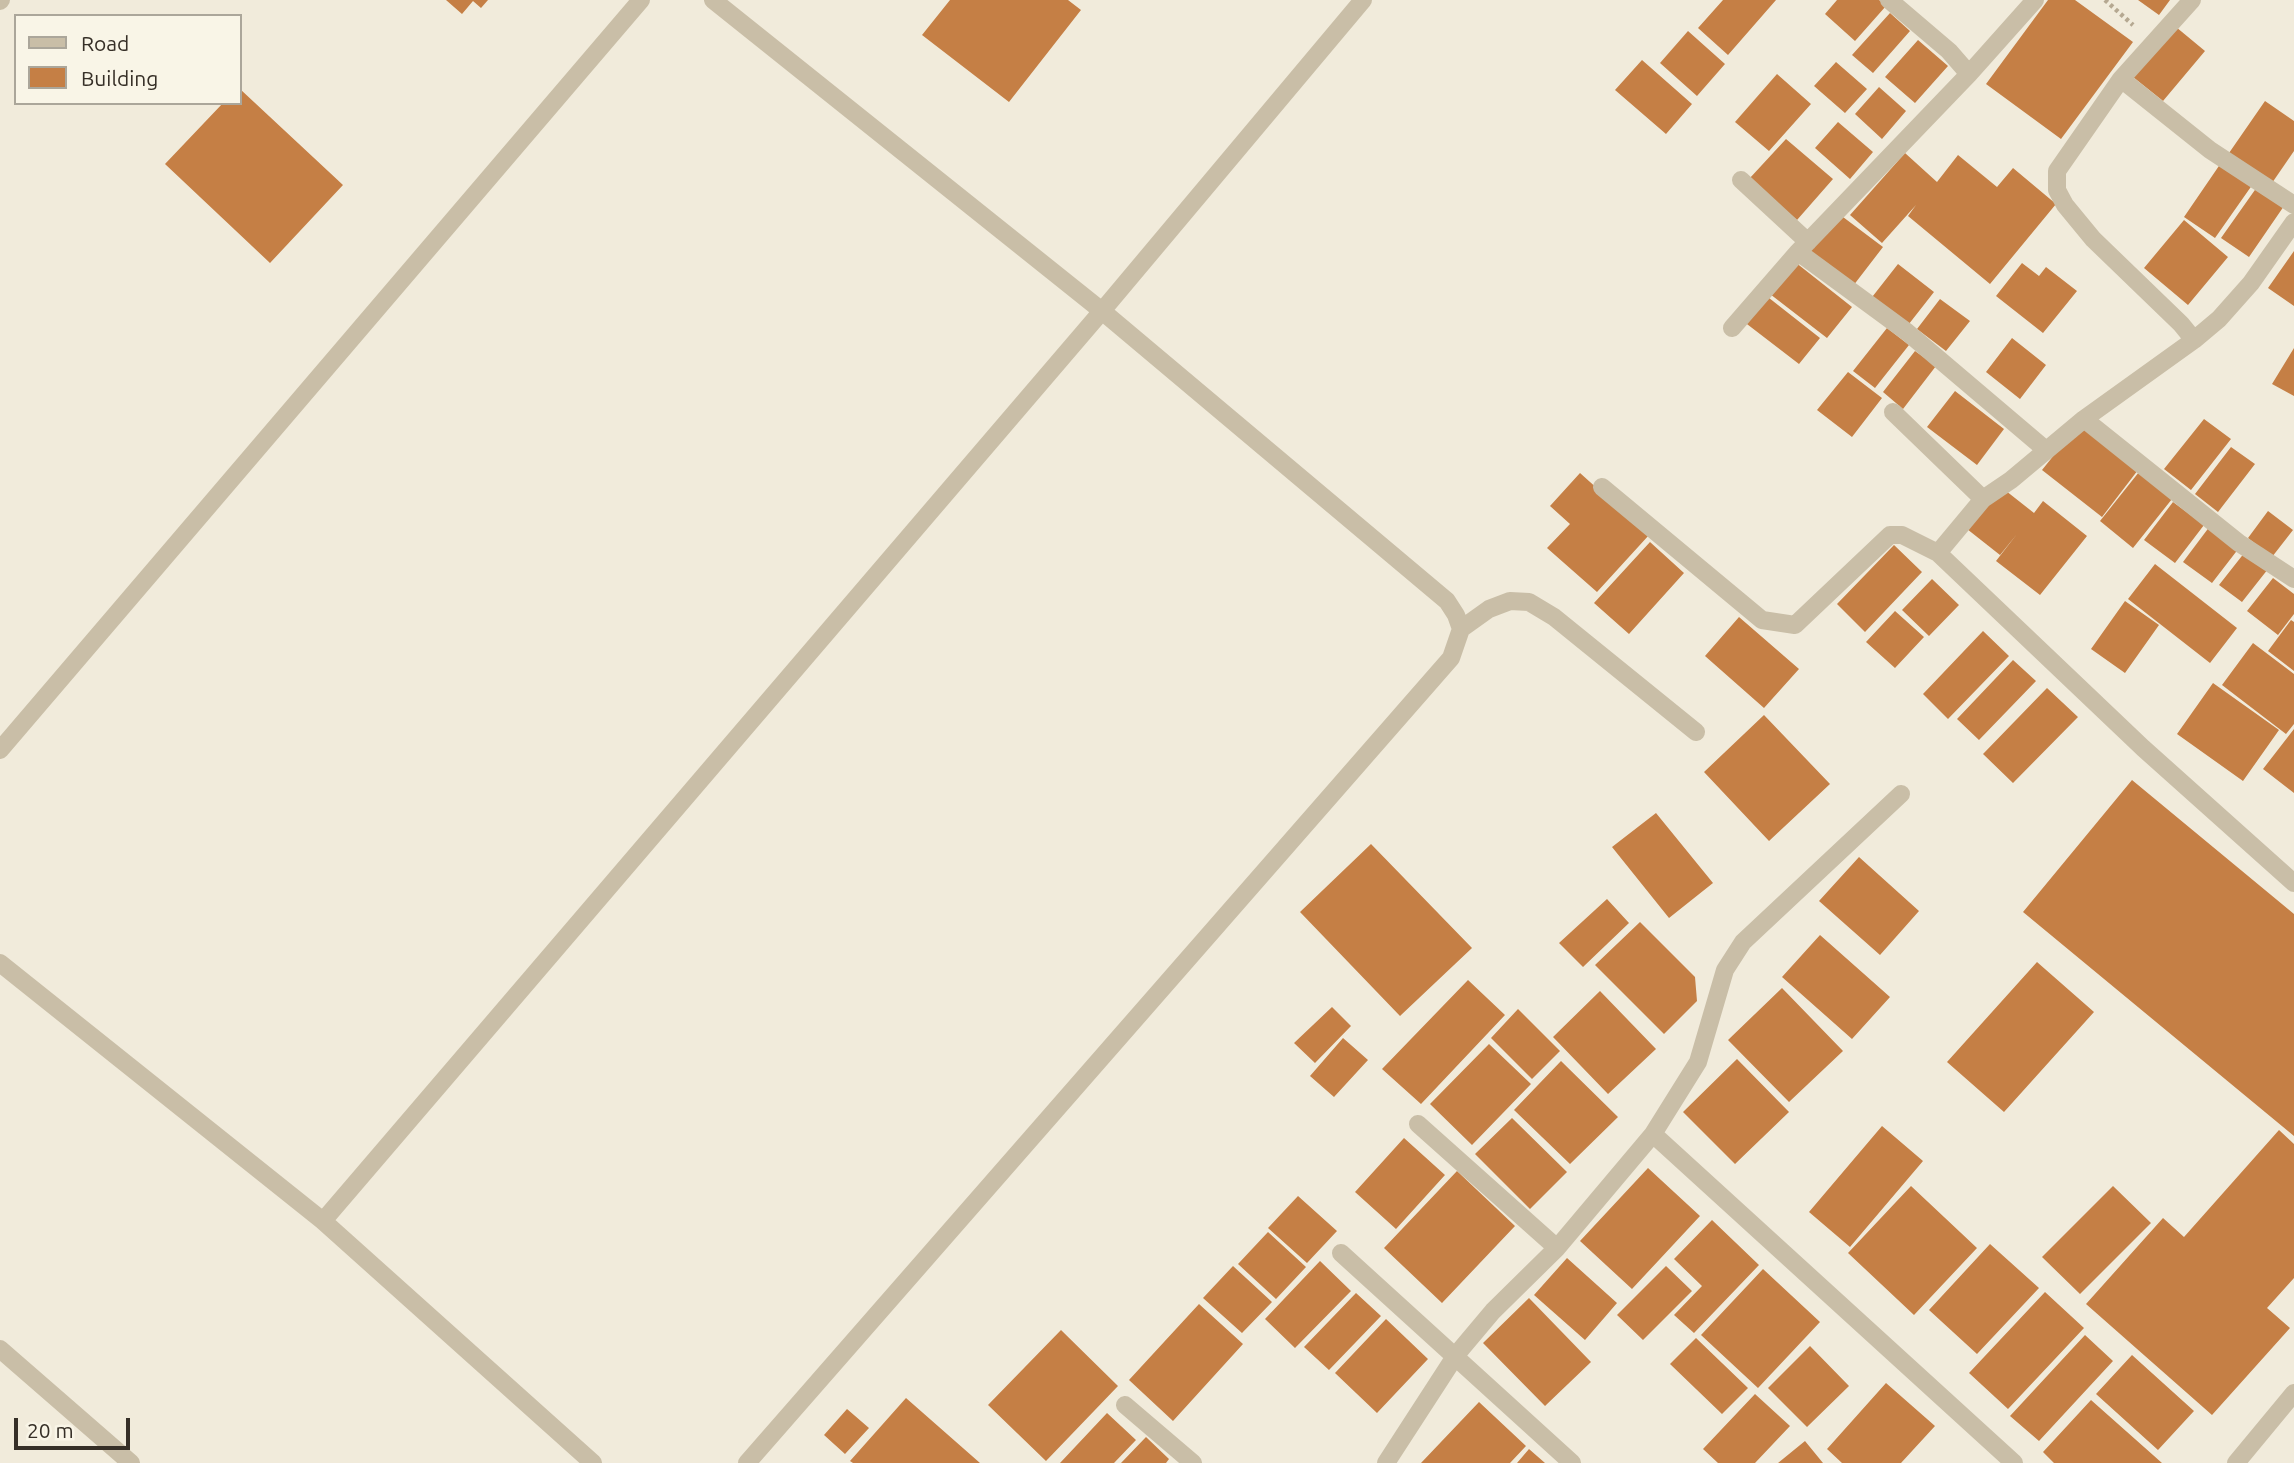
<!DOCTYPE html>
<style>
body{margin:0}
#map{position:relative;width:2294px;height:1463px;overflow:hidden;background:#f1ebdb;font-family:Ubuntu,sans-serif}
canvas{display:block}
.legend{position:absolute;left:14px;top:14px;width:228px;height:91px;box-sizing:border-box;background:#f9f5e7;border:2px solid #aba69a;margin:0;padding:9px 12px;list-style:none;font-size:21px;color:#362f27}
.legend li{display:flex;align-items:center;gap:14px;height:35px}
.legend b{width:35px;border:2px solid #aba69a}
.scale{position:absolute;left:14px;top:1418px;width:116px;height:32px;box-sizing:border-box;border:4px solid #362f27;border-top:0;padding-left:9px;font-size:21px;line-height:24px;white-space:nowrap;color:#362f27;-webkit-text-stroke:5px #f9f5e7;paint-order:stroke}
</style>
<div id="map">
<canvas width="2294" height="1463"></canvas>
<ul class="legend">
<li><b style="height:9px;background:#c9bea7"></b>Road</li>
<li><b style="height:19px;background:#c57f45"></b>Building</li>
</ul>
<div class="scale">20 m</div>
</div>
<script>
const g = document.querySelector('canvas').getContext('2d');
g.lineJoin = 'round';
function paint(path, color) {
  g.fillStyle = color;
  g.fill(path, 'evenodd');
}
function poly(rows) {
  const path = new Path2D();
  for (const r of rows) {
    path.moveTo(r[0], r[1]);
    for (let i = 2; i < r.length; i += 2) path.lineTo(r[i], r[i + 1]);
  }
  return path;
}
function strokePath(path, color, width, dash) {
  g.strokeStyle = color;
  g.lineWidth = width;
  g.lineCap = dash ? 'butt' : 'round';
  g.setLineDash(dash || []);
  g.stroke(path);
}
paint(poly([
 [446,0,488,0,481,8,473,1,462,14],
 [950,0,1068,0,1081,10,1009,102,922,35],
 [1723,0,1776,0,1728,55,1698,28],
 [1837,0,1879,0,1886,6,1855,41,1825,14],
 [2048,0,2075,0,2133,42,2061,139,1986,84],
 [2138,0,2170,0,2159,15],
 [1890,13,1910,31,1873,73,1852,55],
 [2176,27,2205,51,2163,101,2133,77],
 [1688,31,1725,64,1697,96,1660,63],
 [1918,40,1948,66,1915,103,1885,77],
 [1642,60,1692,104,1666,134,1615,90],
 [1836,62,1867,89,1845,113,1814,86],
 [1777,74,1811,104,1769,151,1735,122],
 [1879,87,1906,111,1882,139,1855,114],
 [240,89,343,185,270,263,165,164,223,103,240,103],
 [2265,101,2294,121,2294,151,2272,183,2229,153],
 [1838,122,1873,152,1850,179,1815,148],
 [1786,139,1833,179,1797,220,1749,179],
 [1905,153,1937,182,1958,155,1997,187,2013,168,2056,204,1990,284,1908,216,1916,205,1882,243,1850,215],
 [2223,160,2255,181,2215,238,2184,217],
 [2257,187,2284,206,2249,257,2221,238],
 [1839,214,1883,247,1853,286,1810,252],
 [2184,220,2228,257,2188,305,2144,268],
 [2294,251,2294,306,2268,288],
 [1795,262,1852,307,1827,338,1770,294],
 [2022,263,2039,276,2046,267,2077,291,2043,333,1996,296],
 [1898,264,1934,292,1905,329,1869,301],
 [1764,294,1820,338,1799,364,1743,321],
 [1940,299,1970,321,1946,351,1917,329],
 [1887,328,1909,345,1875,388,1853,371],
 [2012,338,2046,365,2020,399,1986,372],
 [2294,348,2294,396,2272,384],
 [1915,351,1936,366,1903,409,1883,392],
 [1848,372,1882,398,1852,437,1817,410],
 [1955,391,2004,429,1977,465,1927,427],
 [2204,419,2231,439,2191,490,2164,469],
 [2079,424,2138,470,2102,517,2042,470],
 [2231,447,2255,464,2218,512,2195,494],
 [2139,472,2172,499,2133,548,2100,521],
 [1580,473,1649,535,1597,592,1547,548,1570,524,1550,506],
 [2001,487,2034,513,2043,501,2087,536,2040,595,1996,561,2017,534,2000,555,1967,529],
 [2173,502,2204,525,2175,563,2144,540],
 [2268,511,2293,530,2272,557,2248,538],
 [2210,526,2239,548,2212,583,2183,562],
 [1650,542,1684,573,1629,634,1594,603],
 [1894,545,1922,572,1865,632,1837,604],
 [2245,552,2268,569,2242,602,2219,585],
 [2155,564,2237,628,2210,663,2128,599],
 [2273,578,2294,594,2294,614,2278,635,2247,611],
 [1932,579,1959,605,1929,636,1902,610],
 [2125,601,2159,625,2125,673,2091,649],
 [1895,611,1924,637,1895,668,1866,642],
 [1739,617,1799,669,1764,708,1705,656],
 [2291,620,2294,622,2294,671,2268,651],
 [1983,631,2009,656,1948,719,1923,694],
 [2253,643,2294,674,2294,724,2286,734,2222,685],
 [2013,660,2036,681,1979,740,1957,719],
 [2213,683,2279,730,2243,781,2177,734],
 [2047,688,2078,717,2013,783,1983,754],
 [1764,715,1830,784,1769,841,1704,772],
 [2294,729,2294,793,2263,769],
 [2132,780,2294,914,2294,1136,2023,912],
 [1656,813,1713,883,1669,918,1612,847],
 [1371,844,1472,948,1400,1016,1300,912],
 [1859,857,1919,911,1880,955,1819,901],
 [1607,899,1629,923,1583,967,1559,943],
 [1640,922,1695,977,1697,1001,1664,1034,1595,965],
 [1820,935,1890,997,1852,1039,1782,977],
 [2037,962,2094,1012,2004,1112,1947,1062],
 [1468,980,1505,1015,1421,1104,1382,1069],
 [1782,988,1843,1051,1789,1102,1728,1040],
 [1600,991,1656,1049,1608,1094,1553,1037],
 [1332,1007,1351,1026,1315,1063,1294,1043],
 [1518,1009,1560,1051,1532,1079,1491,1038],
 [1343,1038,1368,1060,1334,1097,1310,1076],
 [1489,1044,1531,1084,1472,1145,1430,1104],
 [1737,1059,1789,1112,1735,1164,1683,1112],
 [1561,1061,1618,1117,1570,1164,1514,1110],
 [1512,1118,1567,1172,1530,1209,1475,1154],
 [1882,1126,1923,1161,1850,1247,1809,1212],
 [2279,1130,2294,1144,2294,1278,2267,1308,2290,1328,2212,1415,2086,1304,2163,1218,2184,1237],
 [1404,1138,1445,1175,1396,1229,1355,1192],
 [1648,1168,1700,1216,1632,1289,1580,1241],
 [1457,1171,1515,1226,1442,1303,1384,1248],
 [1911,1186,1977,1248,1914,1315,1848,1253],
 [2113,1186,2151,1223,2080,1294,2042,1257],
 [1298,1196,1337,1231,1307,1263,1268,1228],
 [1712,1220,1759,1265,1694,1333,1674,1315,1702,1286,1674,1259],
 [1268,1232,1306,1267,1276,1299,1238,1264],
 [1990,1244,2039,1288,1977,1354,1929,1310],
 [1567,1258,1617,1303,1585,1340,1534,1295],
 [1320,1261,1351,1291,1295,1348,1265,1319],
 [1233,1266,1272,1302,1242,1333,1203,1298],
 [1666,1266,1692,1291,1643,1340,1617,1315],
 [1763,1269,1820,1322,1758,1388,1701,1335],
 [2045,1292,2084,1328,2008,1409,1969,1373],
 [1356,1293,1381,1316,1329,1370,1304,1347],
 [1529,1298,1591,1362,1545,1406,1483,1343],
 [1199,1304,1243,1344,1173,1421,1129,1380],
 [1386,1319,1428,1359,1377,1413,1335,1373],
 [1061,1330,1118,1386,1046,1461,988,1405],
 [2085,1335,2113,1361,2039,1441,2010,1416],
 [1696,1338,1748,1388,1722,1414,1670,1364],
 [1810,1346,1849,1386,1807,1427,1768,1388],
 [2132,1355,2194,1411,2158,1450,2096,1394],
 [1886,1383,1935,1426,1901,1463,1842,1463,1827,1449],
 [1755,1394,1790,1426,1755,1463,1718,1463,1703,1449],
 [906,1398,980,1463,853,1463,850,1461],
 [2091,1400,2162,1463,2054,1463,2043,1452],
 [1479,1402,1526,1446,1510,1463,1421,1463],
 [847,1409,869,1428,845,1454,824,1435],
 [1107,1413,1136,1440,1114,1463,1060,1463],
 [1146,1437,1169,1459,1166,1463,1121,1463],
 [1805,1441,1823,1463,1778,1463],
 [1529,1449,1545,1463,1517,1463]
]), '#c57f45');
strokePath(poly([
 [2105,0,2133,25]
]), '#b5a891', 4.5, [3.5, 3.5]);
strokePath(poly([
 [713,0,1102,311,1447,601,1456,615,1461,629,1451,658,747,1463],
 [1889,0,1949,51,1969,74],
 [0,1,1,0],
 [2121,79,2210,150,2294,205],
 [1741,180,1808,242],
 [1798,252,1907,332,2046,450],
 [1732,328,1798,252,1969,74,2035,0],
 [2194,340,2219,319,2251,283,2294,222],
 [1893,412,1983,499],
 [2084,419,2239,543,2294,579],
 [1602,487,1762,620,1795,625,1890,535,1902,535,1938,553,2143,748,2294,883],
 [1938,553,1983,499,2011,480,2084,419,2194,340,2181,324,2093,239,2065,205,2057,190,2057,171,2121,79,2192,0],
 [1461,629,1489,609,1510,601,1529,602,1554,617,1696,732],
 [0,750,641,0],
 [0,963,323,1221,593,1463],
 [1418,1124,1557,1248],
 [1653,1134,2014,1463],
 [323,1221,1102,311,1363,0],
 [1341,1253,1572,1463],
 [0,1349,131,1463],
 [1125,1405,1193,1463],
 [1386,1463,1456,1355,1493,1311,1557,1248,1653,1134,1698,1062,1725,970,1743,942,1901,794],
 [2236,1463,2294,1393]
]), '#c9bea7', 18);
</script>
